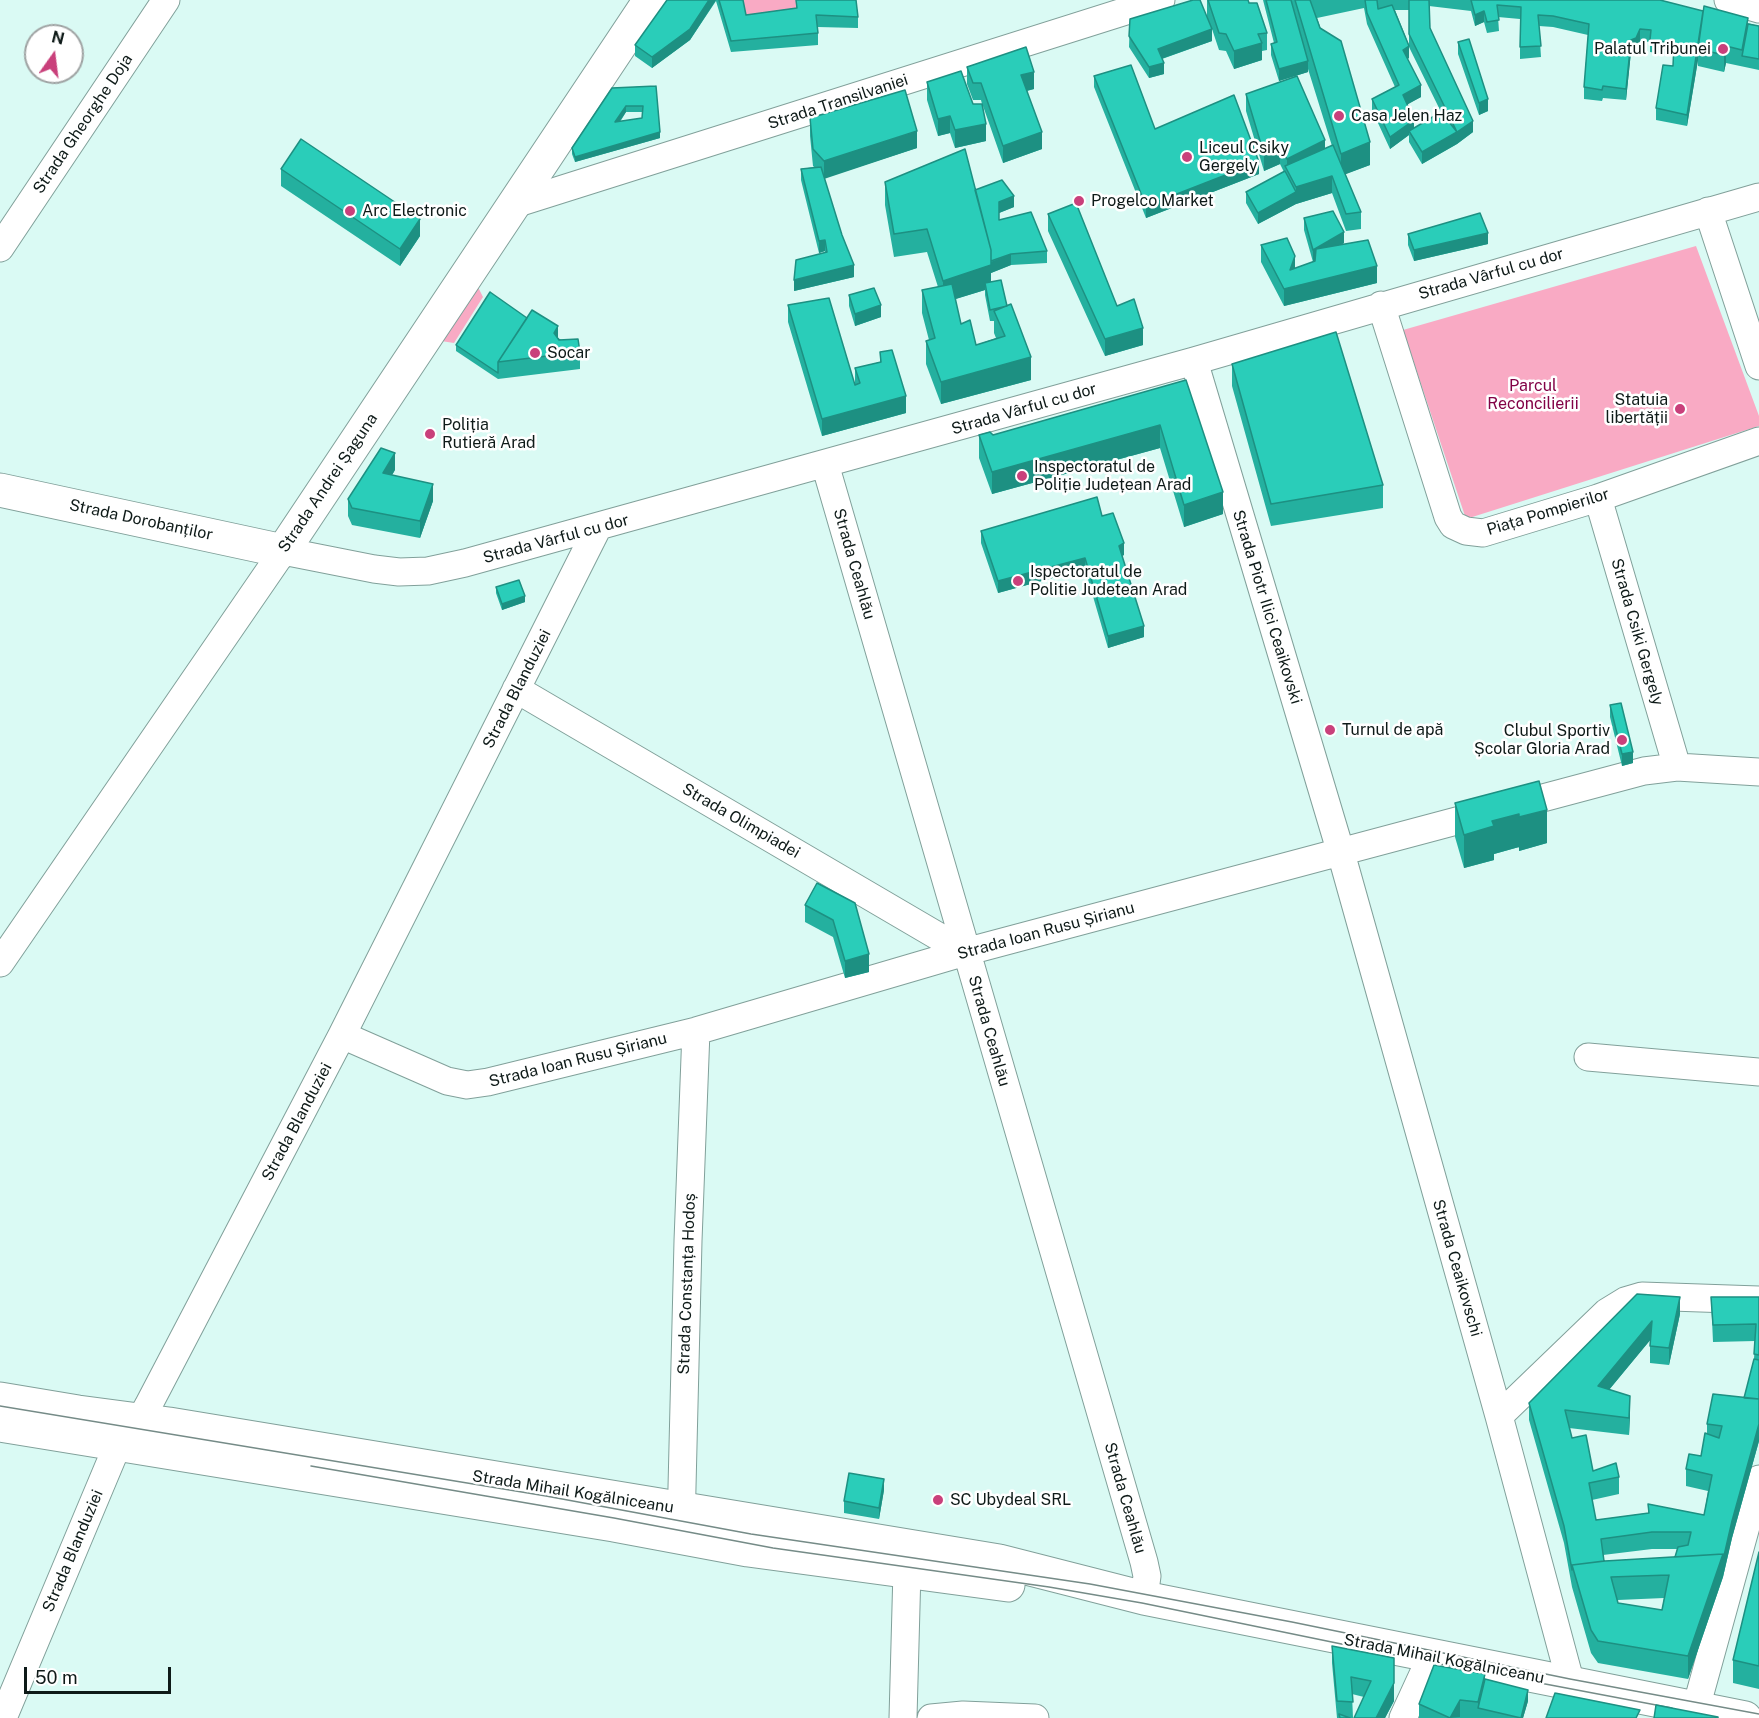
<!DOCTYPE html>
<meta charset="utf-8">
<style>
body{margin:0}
#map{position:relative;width:1759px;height:1718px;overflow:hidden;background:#dafaf4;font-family:"Public Sans",sans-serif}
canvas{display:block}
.north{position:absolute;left:24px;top:24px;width:60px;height:60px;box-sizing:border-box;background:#fff;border:2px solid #9fa3a3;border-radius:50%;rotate:14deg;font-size:16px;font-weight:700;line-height:24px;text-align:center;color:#0e1a18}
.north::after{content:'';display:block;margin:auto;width:21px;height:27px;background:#c9407b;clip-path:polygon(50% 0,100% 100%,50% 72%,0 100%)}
.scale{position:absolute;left:24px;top:1667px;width:147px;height:27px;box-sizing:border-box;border:3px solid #0e1a18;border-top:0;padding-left:8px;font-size:18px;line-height:21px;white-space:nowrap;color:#0e1a18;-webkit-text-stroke:4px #fff;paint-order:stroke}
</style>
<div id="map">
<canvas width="1759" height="1718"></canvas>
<div class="north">N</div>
<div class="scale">50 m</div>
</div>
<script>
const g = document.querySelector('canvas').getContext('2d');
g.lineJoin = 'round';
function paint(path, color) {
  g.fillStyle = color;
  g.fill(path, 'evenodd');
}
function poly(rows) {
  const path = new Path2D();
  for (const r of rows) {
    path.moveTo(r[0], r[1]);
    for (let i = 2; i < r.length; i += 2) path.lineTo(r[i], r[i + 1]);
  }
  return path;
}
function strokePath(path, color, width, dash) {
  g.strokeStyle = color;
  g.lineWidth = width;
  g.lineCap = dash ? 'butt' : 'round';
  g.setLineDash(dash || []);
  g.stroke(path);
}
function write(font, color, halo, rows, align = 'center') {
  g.font = font + ' "Public Sans",sans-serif';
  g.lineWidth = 5;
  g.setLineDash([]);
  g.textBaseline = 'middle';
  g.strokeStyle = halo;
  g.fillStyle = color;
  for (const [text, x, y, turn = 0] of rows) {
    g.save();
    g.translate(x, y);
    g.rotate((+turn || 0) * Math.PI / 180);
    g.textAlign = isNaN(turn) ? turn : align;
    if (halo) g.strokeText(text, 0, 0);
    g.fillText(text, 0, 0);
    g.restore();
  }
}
paint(poly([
 [740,0,796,0,797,20,746,26],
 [1696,246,1759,416,1759,426,1466,519,1403,330],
 [477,285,483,297,454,343,441,341]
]), '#f9aac4');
const minor = poly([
 [1728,0,1759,9],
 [515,204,1161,0],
 [1708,211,1759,366],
 [0,248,166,0],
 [1381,305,1448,517,1453,525,1466,531,1483,533,1598,498,1759,441],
 [1194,361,1341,853,1499,1416,1571,1684],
 [825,464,1144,1562,1147,1576,1144,1598],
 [1598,498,1677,767],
 [516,689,965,952],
 [0,963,283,551,374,569,399,572,428,571,465,563,1194,361,1759,197],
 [342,1035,447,1081,467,1085,488,1082,696,1031,965,952,1644,771,1677,767,1759,772],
 [1588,1057,1759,1072],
 [1499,1416,1607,1312,1625,1301,1642,1296,1759,1300],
 [681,1528,688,1241,696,1031],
 [1696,1708,1759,1479],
 [3,1718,118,1444,140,1420,148,1406,342,1035,598,527],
 [903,1718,907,1570],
 [931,1718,963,1715,1035,1718],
 [1403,1718,1431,1657]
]);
const major = poly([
 [0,490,283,551,650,0],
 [0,1399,78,1412,169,1424,999,1561,1144,1598,1745,1718],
 [0,1425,614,1525,748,1550,1008,1585]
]);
strokePath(minor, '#81a09a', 29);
strokePath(major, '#81a09a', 35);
strokePath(minor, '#fff', 27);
strokePath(major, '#fff', 33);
strokePath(poly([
 [0,1406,546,1496,751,1534,1090,1584,1292,1622,1570,1679,1759,1714],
 [311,1466,614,1518,773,1548,1049,1587,1142,1603,1429,1662,1672,1708]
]), '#758b87', 1.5);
paint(poly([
 [667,0,743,0,746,15,796,8,796,0,856,0,858,17,858,28,818,27,818,45,731,52,716,1,690,40,652,68,635,56,635,45],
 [1207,0,1249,3,1267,33,1267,50,1262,51,1262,60,1234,69,1226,51,1219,50,1212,29,1212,41,1162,59,1164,74,1149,78,1129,47,1130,19,1211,28,1207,17],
 [1263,0,1660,0,1759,26,1759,70,1726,63,1724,72,1698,66,1698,60,1687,126,1656,120,1656,108,1673,66,1673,55,1650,52,1650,42,1640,41,1636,49,1631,52,1626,100,1603,98,1602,101,1584,99,1584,87,1588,35,1553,27,1539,26,1541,57,1520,59,1520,19,1498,17,1499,31,1487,33,1484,22,1475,26,1471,11,1429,6,1430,28,1473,132,1457,144,1422,164,1409,142,1409,135,1390,149,1372,110,1372,99,1395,87,1367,24,1364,8,1317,18,1370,165,1345,174,1361,212,1361,229,1346,231,1332,193,1296,204,1258,224,1246,203,1246,192,1284,172,1280,164,1264,171,1246,111,1246,94,1325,149,1332,146,1308,69,1308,72,1279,81,1271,55,1271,44,1274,43],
 [1395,10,1409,10,1409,45],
 [1409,47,1442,114,1414,128,1407,104,1421,97,1407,59,1409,58],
 [1458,42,1488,111,1479,115,1458,54],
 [967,67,1034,89,1027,91,1042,149,1003,163,983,106,986,141,955,148,950,133,938,136,927,100,927,82,973,104,982,104,981,100,973,100,967,84],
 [1094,76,1155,129,1259,174,1146,218,1094,87],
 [656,86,660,138,575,162,572,154,572,148,612,88],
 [626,112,642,112,642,118,620,122],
 [810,118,917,148,824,178,854,277,794,291,825,252,825,251,819,253,801,180,801,169,814,167,813,166,810,136],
 [281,169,420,236,400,266,281,186],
 [885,182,975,190,1014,207,999,213,999,220,1047,251,1047,263,1011,265,991,273,991,282,1007,306,1031,380,941,404,926,364,926,341,929,340,922,313,922,290,938,287,927,252,894,257,885,205],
 [985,290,985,295,990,321,994,321,994,333,996,338,976,345,961,324,955,299],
 [1048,214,1117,306,1143,345,1105,356,1048,231],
 [1304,218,1344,243,1341,245,1377,283,1284,306,1261,262,1261,245,1295,268,1313,262,1304,230],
 [1408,234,1488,244,1414,261,1408,245],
 [849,295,881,317,855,326,849,306],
 [788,305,855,385,855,368,880,362,880,352,906,413,822,436,788,322],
 [527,318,580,352,580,369,498,379,456,351,456,345],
 [1232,364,1383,485,1383,508,1271,526,1232,386],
 [1186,380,1223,514,1184,527,1160,448,992,494,979,458,979,435,993,435],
 [395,470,392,475,433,501,420,538,352,525,348,516,348,499],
 [1102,516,1124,555,1122,556,1144,637,1108,648,1085,569,998,593,981,543,981,531],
 [496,587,525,602,502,610,496,593],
 [1610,705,1633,763,1622,766,1610,717],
 [1539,781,1547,843,1519,851,1519,847,1494,854,1494,860,1464,868,1455,837,1455,803],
 [817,883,869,972,845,978,833,937,805,922,805,905],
 [1711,1297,1759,1297,1759,1441,1732,1538,1723,1577,1688,1679,1598,1663,1591,1653,1572,1587,1564,1543,1529,1420,1529,1403,1680,1314,1669,1365,1650,1363,1650,1340,1609,1390,1630,1414,1629,1435,1569,1428,1572,1438,1593,1471,1619,1477,1619,1494,1592,1500,1596,1520,1648,1513,1648,1504,1704,1515,1708,1491,1686,1486,1686,1469,1701,1456,1707,1434,1707,1424,1744,1398,1754,1359,1755,1341,1713,1342],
 [1652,1549,1677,1549,1675,1557,1604,1561,1603,1555],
 [1664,1598,1662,1610,1618,1603,1618,1600],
 [884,1490,879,1519,844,1513,844,1501],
 [1759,1552,1759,1689,1733,1683,1733,1660],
 [1332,1646,1394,1701,1385,1718,1354,1718,1364,1697,1352,1694,1353,1718,1337,1718,1332,1663],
 [1485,1679,1528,1701,1523,1718,1419,1718,1419,1704]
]), '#24b09f');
paint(poly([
 [709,0,716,0,690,40,652,68,652,57],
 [1484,11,1484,22,1475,26,1475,15],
 [1212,29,1212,41,1158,60,1158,49],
 [1640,29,1640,41,1636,49,1631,52,1626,100,1626,89,1631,40],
 [1262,43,1262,60,1234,69,1234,51],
 [1409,46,1409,58,1403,62,1403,50],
 [1726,46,1726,63,1724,72,1724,55],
 [1698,49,1698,60,1687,126,1687,115],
 [1308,61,1308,72,1279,81,1279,69],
 [1164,63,1164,74,1149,78,1149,67],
 [1034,72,1034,89,1021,92,1021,75],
 [1421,85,1421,97,1403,107,1403,95],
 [1488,99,1488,111,1479,115,1479,103],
 [626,106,626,112,615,128,615,122],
 [950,116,950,133,938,136,938,119],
 [1414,120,1414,131,1409,131,1409,135,1390,149,1390,137],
 [1473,121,1473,132,1457,144,1422,164,1422,152],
 [986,124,986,141,955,148,955,130],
 [917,131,917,148,824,179,824,161],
 [660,132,660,138,575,162,575,157],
 [1042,132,1042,149,1003,163,1003,146],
 [1325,140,1325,157,1287,169,1287,159],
 [1370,142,1370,165,1341,176,1341,154],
 [1280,147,1280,164,1264,171,1264,154],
 [1259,162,1259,174,1146,218,1146,206],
 [1332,176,1332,193,1296,204,1258,224,1258,213,1296,192,1296,187],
 [1014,196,1014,207,999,213,999,202],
 [420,219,420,236,400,266,400,249],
 [1344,232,1344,243,1313,262,1313,250],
 [1488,233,1488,244,1414,261,1414,250],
 [825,240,825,251,819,253,819,241],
 [1011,254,1011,265,991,273,991,288,985,283,985,290,943,303,943,281],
 [1295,256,1295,273,1290,270],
 [854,265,854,277,794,291,794,280],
 [1377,266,1377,283,1284,306,1284,289],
 [881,305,881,317,855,326,855,314],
 [558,326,558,343,554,333],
 [1143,328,1143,345,1105,356,1105,339],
 [1031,357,1031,380,941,404,941,382],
 [906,396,906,413,822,436,822,419],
 [1160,425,1160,448,992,494,992,472],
 [395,453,395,470,383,490,383,473],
 [433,484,433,501,420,538,420,521],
 [1223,492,1223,514,1184,527,1184,505],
 [1124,543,1124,555,1119,557,1119,546],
 [1085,558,1085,569,998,593,998,581],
 [525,596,525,602,502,610,502,604],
 [1144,626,1144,637,1108,648,1108,636],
 [1633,752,1633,763,1622,766,1622,754],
 [1547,810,1547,843,1519,851,1519,817],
 [1519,814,1519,847,1494,854,1494,860,1464,868,1464,835,1492,821],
 [869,954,869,972,845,978,845,961],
 [1680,1297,1680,1314,1669,1365,1669,1348],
 [1652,1321,1652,1338,1598,1403,1598,1386],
 [1630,1396,1630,1414,1629,1435,1629,1418],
 [1759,1424,1759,1441,1732,1538,1723,1577,1688,1679,1688,1656,1723,1554],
 [884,1479,884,1490,879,1519,879,1508],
 [1485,1674,1485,1691,1478,1708,1478,1702],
 [1394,1683,1394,1701,1385,1718,1376,1718],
 [1528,1690,1528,1701,1523,1718,1521,1718],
 [1460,1700,1460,1717,1450,1718]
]), '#1d9082');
const building = poly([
 [667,0,709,0,690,29,652,57,635,45,667,0],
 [719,0,743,0,746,15,797,8,796,0,856,0,858,17,816,15,818,33,731,41,719,0],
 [1193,0,1200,0,1212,29,1158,49,1164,63,1149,67,1129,36,1130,19,1193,0],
 [1208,0,1248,0,1249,3,1257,3,1267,33,1258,34,1262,43,1234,51,1226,34,1219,33,1208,0],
 [1266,0,1291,0,1308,61,1279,69,1271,44,1277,42,1266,0],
 [1295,0,1310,0,1320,28,1341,41,1370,142,1341,154,1295,0],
 [1365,0,1377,0,1378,9,1392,5,1409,46,1403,50,1421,85,1403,95,1414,120,1390,137,1372,99,1399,85,1367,13,1365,0],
 [1409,0,1429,0,1430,28,1473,121,1457,132,1422,152,1409,131,1441,112,1457,132,1409,34,1409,0],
 [1471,0,1660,0,1703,11,1687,115,1656,108,1663,65,1673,66,1674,43,1650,40,1651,30,1640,29,1636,38,1631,40,1626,89,1603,86,1602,90,1584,87,1589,24,1553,16,1538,15,1541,46,1520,47,1521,7,1497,5,1499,20,1487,22,1484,11,1475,15,1471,0],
 [1704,6,1748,18,1742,50,1726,46,1724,55,1698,49,1704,6],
 [1748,24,1759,26,1759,59,1742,56,1748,24],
 [1469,39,1488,99,1479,103,1458,42,1469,39],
 [1026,47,1034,72,1021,75,1042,132,1003,146,981,83,973,83,967,67,1026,47],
 [1131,65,1155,129,1234,95,1259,162,1146,206,1094,76,1131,65],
 [961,71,973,104,982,104,986,124,955,130,950,116,938,119,927,82,961,71],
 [1297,76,1325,140,1287,159,1280,147,1264,154,1246,94,1297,76],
 [656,86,660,132,575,157,572,148,612,88,656,86],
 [626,106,643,106,642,118,615,122,626,106],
 [905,90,917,131,824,161,813,149,810,118,905,90],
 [301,139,420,219,400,249,281,169,301,139],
 [1333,145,1361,212,1346,214,1332,176,1296,187,1285,166,1333,145],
 [965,149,991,250,991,265,943,281,927,229,894,234,885,182,965,149],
 [821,167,842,235,854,265,794,280,796,260,827,252,825,240,819,241,801,169,821,167],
 [1285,171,1296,192,1258,213,1246,192,1285,171],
 [1002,180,1014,196,999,202,999,220,1031,212,1047,251,1011,254,991,261,991,250,975,190,1002,180],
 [1076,203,1117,306,1134,299,1143,328,1105,339,1048,214,1076,203],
 [1333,211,1344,232,1313,250,1304,218,1333,211],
 [1480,213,1488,233,1414,250,1408,234,1480,213],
 [1287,238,1295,256,1290,270,1315,261,1316,249,1368,240,1377,266,1284,289,1261,245,1287,238],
 [1001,280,1007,306,990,310,985,283,1001,280],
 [952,284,961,324,970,320,976,345,1005,336,994,311,1011,304,1031,357,941,382,926,341,935,338,922,290,952,284],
 [874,288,881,305,855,314,849,295,874,288],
 [490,292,527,318,498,362,498,373,456,345,490,292],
 [829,298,855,385,860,383,855,368,881,362,880,352,892,350,906,396,822,419,788,305,829,298],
 [532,310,558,326,554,333,559,340,578,339,580,352,498,362,532,310],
 [1336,332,1383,485,1271,504,1232,364,1336,332],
 [1186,380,1223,492,1184,505,1160,425,992,472,979,435,990,432,993,435,1186,380],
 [381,448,395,453,383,473,433,484,420,521,352,508,348,499,381,448],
 [1097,497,1102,516,1113,513,1124,543,1119,546,1144,626,1108,636,1085,558,998,581,981,531,1097,497],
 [519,580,525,596,502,604,496,587,519,580],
 [1621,703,1633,752,1622,754,1610,705,1621,703],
 [1539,781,1547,810,1519,817,1519,814,1492,821,1494,826,1464,835,1455,803,1539,781],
 [817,883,855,903,869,954,845,961,833,920,805,905,817,883],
 [1637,1294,1680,1297,1669,1348,1650,1346,1652,1321,1598,1386,1630,1396,1629,1418,1565,1410,1572,1438,1586,1435,1593,1471,1616,1463,1619,1477,1589,1483,1596,1520,1649,1513,1648,1504,1704,1515,1712,1475,1686,1469,1689,1454,1701,1456,1705,1433,1719,1438,1722,1426,1707,1424,1713,1394,1759,1399,1759,1424,1732,1521,1723,1560,1723,1554,1675,1557,1678,1547,1688,1545,1691,1532,1652,1532,1601,1539,1604,1561,1572,1565,1572,1570,1564,1526,1529,1403,1637,1294],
 [1711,1297,1759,1297,1759,1355,1754,1354,1756,1324,1713,1325,1711,1297],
 [1754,1359,1759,1360,1759,1399,1744,1398,1754,1359],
 [849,1473,884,1479,879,1508,844,1501,849,1473],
 [1759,1552,1759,1666,1733,1660,1759,1552],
 [1723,1554,1688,1656,1598,1641,1591,1630,1572,1565,1605,1561,1723,1554],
 [1669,1575,1662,1610,1618,1603,1611,1577,1669,1575],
 [1332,1646,1394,1658,1394,1683,1376,1718,1354,1718,1371,1681,1351,1677,1353,1702,1337,1701,1332,1646],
 [1434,1665,1485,1674,1478,1702,1460,1700,1450,1718,1419,1704,1434,1665],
 [1485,1679,1528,1690,1521,1718,1478,1708,1485,1679],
 [1555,1693,1640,1710,1636,1718,1546,1718,1555,1693],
 [1656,1705,1718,1717,1718,1718,1654,1718,1656,1705],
 [1339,1714,1350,1718,1340,1718,1339,1714]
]);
paint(building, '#2acdb9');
strokePath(building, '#1d9082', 1.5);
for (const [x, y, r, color] of [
 [1723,49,6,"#c9407b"],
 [1339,116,6,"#c9407b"],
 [1187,157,6,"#c9407b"],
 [1079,201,6,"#c9407b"],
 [350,211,6,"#c9407b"],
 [535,353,6,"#c9407b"],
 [1680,409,6,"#c9407b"],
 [430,434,6,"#c9407b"],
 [1022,476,6,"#c9407b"],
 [1018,581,6,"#c9407b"],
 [1330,730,6,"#c9407b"],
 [1622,740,6,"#c9407b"],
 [938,1500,6,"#c9407b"]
]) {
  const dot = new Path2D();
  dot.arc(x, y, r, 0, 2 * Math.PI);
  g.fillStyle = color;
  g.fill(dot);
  strokePath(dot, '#fff', 2);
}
write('16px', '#0e1a18', '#fff', [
 ["Palatul Tribunei",1711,49,"right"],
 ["Casa Jelen Haz",1351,116],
 ["Liceul Csiky",1199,148],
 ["Gergely",1199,166],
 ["Progelco Market",1091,201],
 ["Arc Electronic",362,211],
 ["Socar",547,353],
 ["Statuia",1668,400,"right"],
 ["libertății",1668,418,"right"],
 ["Poliția",442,425],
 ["Rutieră Arad",442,443],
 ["Inspectoratul de",1034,467],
 ["Poliție Județean Arad",1034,485],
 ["Ispectoratul de",1030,572],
 ["Politie Judetean Arad",1030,590],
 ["Turnul de apă",1342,730],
 ["Clubul Sportiv",1610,731,"right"],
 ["Școlar Gloria Arad",1610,749,"right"],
 ["SC Ubydeal SRL",950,1500]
], 'left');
write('16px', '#0e1a18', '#fff', [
 ["Strada Transilvaniei",838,102,-18],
 ["Strada Gheorghe Doja",83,124,-56],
 ["Strada Vârful cu dor",1491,274,-16],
 ["Strada Vârful cu dor",1024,409,-16],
 ["Strada Andrei Șaguna",328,483,-56],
 ["Piața Pompierilor",1548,512,-17],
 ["Strada Dorobanților",141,520,12],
 ["Strada Vârful cu dor",556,539,-15],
 ["Strada Ceahlău",854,564,74],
 ["Strada Piotr Ilici Ceaikovski",1267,607,73],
 ["Strada Csiki Gergely",1637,632,74],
 ["Strada Blanduziei",517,689,-63],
 ["Strada Olimpiadei",741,821,30],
 ["Strada Ioan Rusu Șirianu",1046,931,-15],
 ["Strada Ceahlău",989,1031,74],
 ["Strada Ioan Rusu Șirianu",578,1060,-14],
 ["Strada Blanduziei",297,1122,-62],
 ["Strada Ceaikovschi",1457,1268,74],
 ["Strada Constanța Hodoș",687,1284,-88],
 ["Strada Mihail Kogălniceanu",573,1492,9],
 ["Strada Ceahlău",1125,1498,74],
 ["Strada Blanduziei",73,1551,-67],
 ["Strada Mihail Kogălniceanu",1444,1659,11]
]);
write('16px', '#820246', '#fff', [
 ["Parcul",1533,386],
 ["Reconcilierii",1533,404]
]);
</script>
